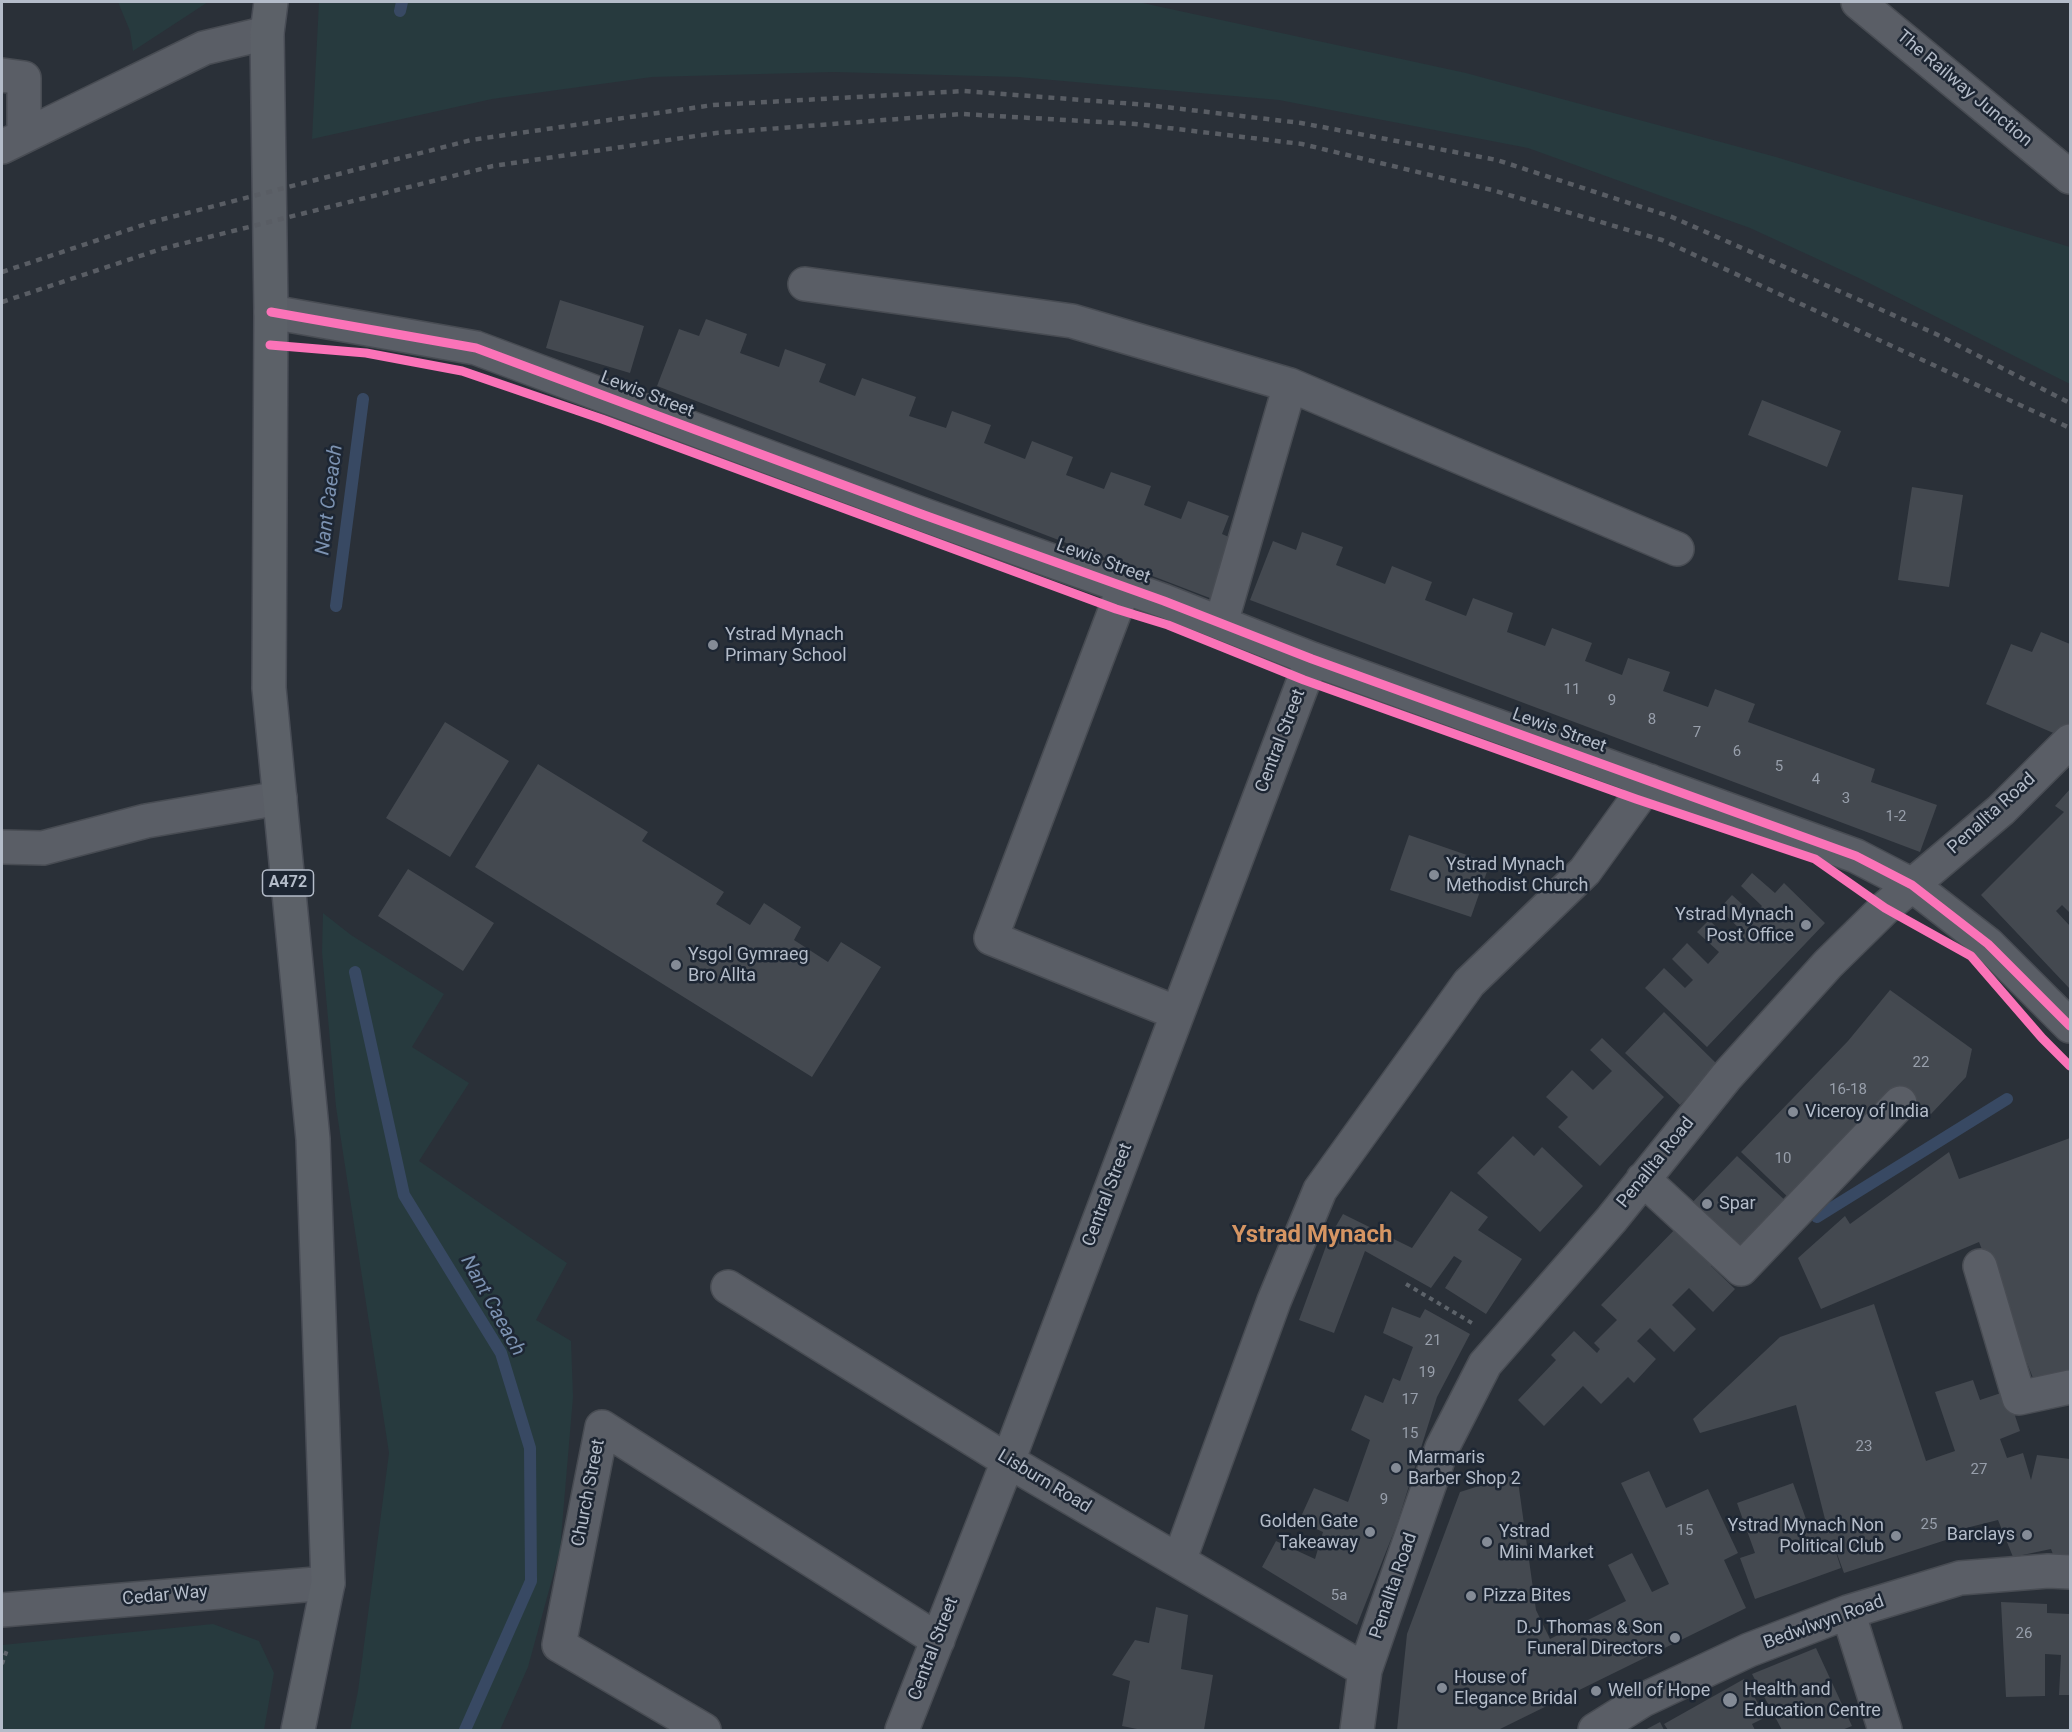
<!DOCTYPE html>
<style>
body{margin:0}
#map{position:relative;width:2072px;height:1732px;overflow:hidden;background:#2a3038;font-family:Roboto,sans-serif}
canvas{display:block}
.frame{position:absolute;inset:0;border:3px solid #b4bcc9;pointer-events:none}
</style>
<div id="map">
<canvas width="2072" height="1732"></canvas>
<div class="frame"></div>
</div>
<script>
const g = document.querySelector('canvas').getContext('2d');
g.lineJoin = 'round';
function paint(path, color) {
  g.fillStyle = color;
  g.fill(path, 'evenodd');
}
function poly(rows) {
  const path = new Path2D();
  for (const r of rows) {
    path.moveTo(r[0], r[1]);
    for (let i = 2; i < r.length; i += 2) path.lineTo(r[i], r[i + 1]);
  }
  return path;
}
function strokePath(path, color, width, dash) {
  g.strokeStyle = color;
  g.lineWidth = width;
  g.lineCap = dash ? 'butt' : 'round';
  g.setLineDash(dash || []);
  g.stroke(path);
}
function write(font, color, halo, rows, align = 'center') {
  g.font = font + ' Roboto,sans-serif';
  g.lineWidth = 5;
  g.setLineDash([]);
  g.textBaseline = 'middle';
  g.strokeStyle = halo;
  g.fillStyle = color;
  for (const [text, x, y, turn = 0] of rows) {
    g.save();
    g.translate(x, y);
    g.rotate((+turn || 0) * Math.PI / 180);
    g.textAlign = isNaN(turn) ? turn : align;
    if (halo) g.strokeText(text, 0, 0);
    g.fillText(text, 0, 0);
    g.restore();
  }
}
paint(poly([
 [118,2,208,2,133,51,130,31],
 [319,2,1138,2,1466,73,1776,157,2070,247,2070,384,1861,279,1750,228,1528,148,1279,100,1018,77,834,72,652,77,492,99,312,139],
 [323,913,351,935,444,994,412,1047,469,1083,419,1161,567,1263,536,1320,571,1341,573,1397,560,1550,528,1667,500,1730,350,1730,358,1691,389,1453,336,1107,322,952],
 [213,1624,259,1641,274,1673,264,1730,2,1730,2,1645]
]), '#273a3e');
strokePath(poly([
 [400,11,402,2],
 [336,606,363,399],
 [355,972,404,1195,501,1353,530,1448,531,1581,465,1730],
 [1817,1217,2007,1099]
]), '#384963', 12);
paint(poly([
 [560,300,644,326,630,373,546,348],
 [706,319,747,334,740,353,779,367,785,349,826,364,819,382,834,388,855,396,862,378,916,397,909,416,946,428,952,411,991,425,984,443,1025,459,1032,441,1073,457,1066,475,1104,489,1111,472,1151,486,1144,505,1181,519,1188,501,1229,516,1222,534,1238,541,1215,600,657,386,679,329,699,336],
 [1762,400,1841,431,1827,467,1748,435],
 [1912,487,1963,495,1949,587,1898,580],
 [1302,532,1343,547,1336,565,1385,584,1392,566,1432,582,1425,600,1466,616,1473,598,1513,613,1507,632,1545,646,1552,628,1592,643,1585,661,1622,675,1628,658,1670,672,1663,691,1708,707,1715,689,1755,704,1748,722,1875,769,1871,782,1937,805,1920,852,1250,600,1273,541,1296,550],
 [2041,632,2070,644,2070,724,2058,735,1986,704,2011,644,2032,652],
 [445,722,509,761,450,857,386,818],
 [538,764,648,832,642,841,724,892,716,904,750,925,764,903,801,927,794,940,828,962,841,942,881,967,812,1077,475,867],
 [2070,789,2070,913,2062,905,2056,911,2070,926,2070,989,1981,895,2064,812,2055,806],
 [1409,835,1490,863,1471,917,1390,890],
 [408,869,494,923,463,971,378,916],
 [1752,873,1775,893,1784,883,1825,923,1707,1047,1645,988,1664,968,1685,988,1693,980,1672,959,1687,943,1708,964,1719,952,1697,932,1709,920,1730,940,1740,929,1719,909,1732,895,1754,915,1762,906,1741,886],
 [1890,990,1972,1049,1966,1077,1931,1114,1899,1087,1792,1201,1741,1152,1848,1041],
 [1664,1012,1718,1065,1680,1105,1625,1053],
 [1602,1038,1664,1097,1600,1166,1558,1127,1568,1117,1546,1097,1572,1070,1593,1090,1612,1071,1590,1050],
 [1513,1136,1534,1156,1542,1147,1583,1186,1540,1232,1477,1173],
 [2070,1138,2070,1370,2035,1383,1979,1242,1821,1309,1798,1258,1845,1216,1850,1224,1949,1152,1959,1179],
 [1737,1156,1788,1203,1736,1258,1685,1210],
 [1451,1191,1488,1217,1478,1230,1522,1259,1486,1314,1445,1288,1462,1261,1454,1256,1431,1288,1365,1251,1334,1333,1299,1320,1329,1238,1343,1214,1412,1248],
 [1682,1222,1719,1257,1711,1266,1735,1289,1713,1312,1689,1288,1672,1305,1696,1329,1674,1352,1650,1328,1637,1341,1656,1359,1634,1383,1628,1377,1601,1404,1583,1386,1544,1426,1518,1400,1556,1360,1551,1355,1574,1331,1597,1353,1600,1349,1594,1343,1617,1320,1601,1305],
 [1874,1304,1926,1461,1955,1451,1935,1392,1973,1380,1980,1400,2007,1391,2020,1431,2000,1439,2007,1458,2023,1453,2031,1480,2037,1455,2070,1459,2070,1557,2054,1557,2051,1549,2013,1557,1998,1520,1950,1532,1952,1538,1844,1573,1832,1540,1841,1568,1755,1599,1740,1558,1755,1553,1737,1503,1793,1483,1811,1533,1827,1527,1796,1405,1700,1433,1693,1419,1780,1337],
 [1392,1307,1420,1318,1425,1309,1470,1334,1437,1397,1397,1524,1357,1625,1262,1567,1276,1541,1315,1559,1323,1532,1299,1521,1314,1488,1348,1502,1370,1440,1351,1430,1365,1395,1383,1403,1393,1378,1400,1381,1413,1347,1383,1333],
 [1649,1471,1666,1508,1708,1489,1738,1553,1724,1560,1746,1608,1498,1730,1397,1730,1407,1634,1460,1492,1517,1474,1536,1610,1550,1639,1626,1601,1608,1565,1632,1553,1652,1592,1669,1584,1621,1483],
 [2001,1602,2047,1604,2047,1613,2070,1614,2070,1695,2059,1695,2061,1655,2045,1654,2045,1696,2006,1697],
 [1156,1607,1188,1615,1181,1669,1213,1675,1204,1730,1142,1730,1122,1726,1130,1681,1112,1675,1135,1640,1149,1643],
 [1816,1648,1852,1726,1842,1730,1782,1730,1752,1674],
 [1744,1679,1766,1717,1752,1724,1755,1730,1668,1730,1664,1724],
 [1660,1722,1664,1730,1645,1730]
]), '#444950');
const minor = poly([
 [1858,2,2070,177],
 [2,75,24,78,24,136],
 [2,147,204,48,267,33],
 [805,284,1072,321,1290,385,1221,623],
 [271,312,476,348,924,515,1164,601,1312,659,1856,856,1912,885,1988,944,2070,1026],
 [1290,385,1677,549],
 [1124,587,991,938,1177,1013],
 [2,847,43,848,146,821,280,798],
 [1643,1179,1741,1269,1900,1103],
 [1980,1266,2019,1398,2070,1387],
 [728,1287,1008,1461,1365,1670],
 [1179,1561,1274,1301,1320,1190,1469,983,1585,871,1650,781],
 [2,1610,328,1583],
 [1848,1612,1885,1730],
 [704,1730,559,1645,602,1427,938,1640],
 [902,1730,1008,1461,1312,659],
 [1357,1730,1365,1670,1409,1543,1442,1448,1485,1364,1611,1220,1726,1077,1828,964,1885,908,2001,810,2070,741],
 [1595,1730,1643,1700,1749,1650,1848,1612,1960,1578,2048,1571,2070,1572]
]);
const major = poly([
 [271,2,267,33,271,312,269,688,313,1139,328,1583,298,1730]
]);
strokePath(minor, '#484c53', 36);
strokePath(major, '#484c55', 36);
strokePath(poly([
 [1406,1284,1472,1323],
 [2,1664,8,1647]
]), '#5d636a', 4, [4.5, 4.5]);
strokePath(minor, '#5a5e66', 33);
strokePath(major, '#5c6168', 33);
strokePath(poly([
 [2,272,152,222,471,140,713,105,964,91,1148,105,1301,123,1497,160,1672,217,1936,334,2070,403],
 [2,302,161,249,493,166,716,133,962,114,1135,124,1302,144,1492,190,1662,240,2070,428]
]), '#595d64', 4.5, [6, 6]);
strokePath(poly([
 [271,312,476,348,924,515,1164,601,1312,659,1856,856,1912,885,1988,944,2070,1026],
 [270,345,366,353,462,371,602,419,1116,609,1168,625,1304,680,1636,799,1815,859,1885,908,1971,956,2042,1038,2070,1066]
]), '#fb73b8', 9);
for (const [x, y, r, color] of [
 [713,645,6,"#848b96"],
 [1434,875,6,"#848b96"],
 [1806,925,6,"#848b96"],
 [676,965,6,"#848b96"],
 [1793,1112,6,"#848b96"],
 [1707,1204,6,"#848b96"],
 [1396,1468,6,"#848b96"],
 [1370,1532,6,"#848b96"],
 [2027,1535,6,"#848b96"],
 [1896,1536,6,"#848b96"],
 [1487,1542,6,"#848b96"],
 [1471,1596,6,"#848b96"],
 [1675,1638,6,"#848b96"],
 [1442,1688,6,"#848b96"],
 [1596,1691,6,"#848b96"],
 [1730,1700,8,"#848b96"]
]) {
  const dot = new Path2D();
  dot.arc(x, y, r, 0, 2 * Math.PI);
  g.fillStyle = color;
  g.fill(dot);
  strokePath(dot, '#1d2633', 2);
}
write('15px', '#989fab', null, [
 ["11",1572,690],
 ["9",1612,701],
 ["8",1652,720],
 ["7",1697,733],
 ["6",1737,752],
 ["5",1779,767],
 ["4",1816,780],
 ["3",1846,799],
 ["1-2",1896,817],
 ["22",1921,1063],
 ["16-18",1848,1090],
 ["10",1783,1159],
 ["21",1433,1341],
 ["19",1427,1373],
 ["17",1410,1400],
 ["15",1410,1434],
 ["23",1864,1447],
 ["27",1979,1470],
 ["9",1384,1500],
 ["25",1929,1525],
 ["15",1685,1531],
 ["5a",1339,1596],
 ["26",2024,1634]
]);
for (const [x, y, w] of [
 [288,883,51]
]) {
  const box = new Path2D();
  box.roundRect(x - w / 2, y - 13, w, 26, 4.5);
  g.fillStyle = '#1d2633';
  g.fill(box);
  strokePath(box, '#b4bcc9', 1.5);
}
write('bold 16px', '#b4bcc9', null, [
 ["A472",288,883]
]);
write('18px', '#b4bcc9', '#1d2633', [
 ["The Railway Junction",1964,89,40],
 ["Lewis Street",647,395,21],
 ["Lewis Street",1103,562,20],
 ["Lewis Street",1559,731,20],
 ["Central Street",1281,741,-69],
 ["Penallta Road",1992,814,-42],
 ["Penallta Road",1656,1163,-51],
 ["Central Street",1108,1195,-69],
 ["Lisburn Road",1044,1482,31],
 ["Church Street",589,1493,-79],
 ["Penallta Road",1394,1586,-71],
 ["Cedar Way",165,1596,-5],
 ["Bedwlwyn Road",1824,1623,-20],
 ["Central Street",934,1649,-69]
]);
write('18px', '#b4bcc9', '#1d2633', [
 ["Ystrad Mynach",725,635],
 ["Primary School",725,656],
 ["Ystrad Mynach",1446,865],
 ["Methodist Church",1446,886],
 ["Ystrad Mynach",1794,915,"right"],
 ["Post Office",1794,936,"right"],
 ["Ysgol Gymraeg",688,955],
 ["Bro Allta",688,976],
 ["Viceroy of India",1805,1112],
 ["Spar",1719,1204],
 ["Marmaris",1408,1458],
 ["Barber Shop 2",1408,1479],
 ["Golden Gate",1358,1522,"right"],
 ["Takeaway",1358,1543,"right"],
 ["Ystrad Mynach Non",1884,1526,"right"],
 ["Political Club",1884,1547,"right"],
 ["Ystrad",1499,1532],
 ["Mini Market",1499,1553],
 ["Barclays",2015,1535,"right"],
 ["Pizza Bites",1483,1596],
 ["D.J Thomas & Son",1663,1628,"right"],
 ["Funeral Directors",1663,1649,"right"],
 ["House of",1454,1678],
 ["Elegance Bridal",1454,1699],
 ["Health and",1744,1690],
 ["Education Centre",1744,1711],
 ["Well of Hope",1608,1691]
], 'left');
write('italic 20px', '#7c92b1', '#1d2633', [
 ["Nant Caeach",330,500,-83],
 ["Nant Caeach",492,1306,61]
]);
write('bold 24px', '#d59563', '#1d2633', [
 ["Ystrad Mynach",1312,1236]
]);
</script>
